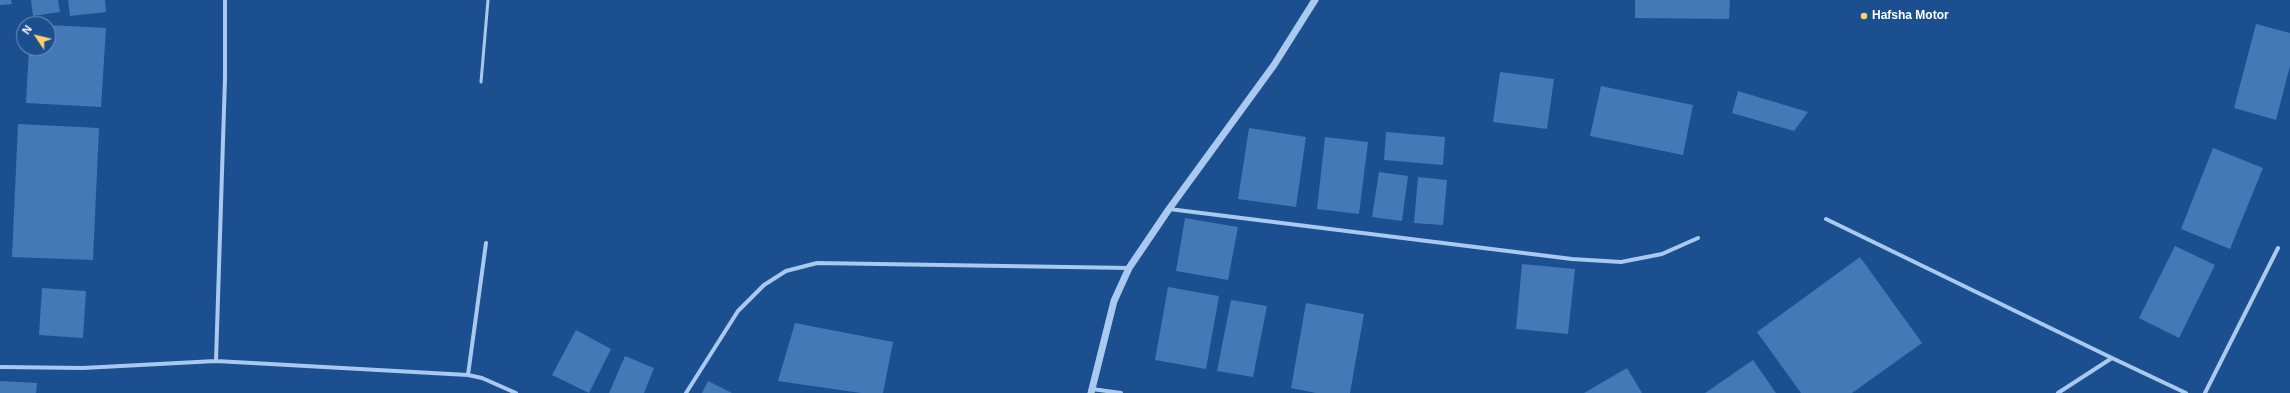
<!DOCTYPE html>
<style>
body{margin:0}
#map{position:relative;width:2290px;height:393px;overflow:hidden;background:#1b4f8f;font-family:Helvetica,sans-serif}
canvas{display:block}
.north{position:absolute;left:16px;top:16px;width:40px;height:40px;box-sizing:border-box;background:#1b4f8f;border:1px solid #7695bc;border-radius:50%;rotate:305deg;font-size:11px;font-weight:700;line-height:16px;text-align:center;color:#fff}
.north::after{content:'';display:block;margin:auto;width:14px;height:18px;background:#ffd166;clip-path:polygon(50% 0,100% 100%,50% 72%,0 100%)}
</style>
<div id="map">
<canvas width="2290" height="393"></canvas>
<div class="north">N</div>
</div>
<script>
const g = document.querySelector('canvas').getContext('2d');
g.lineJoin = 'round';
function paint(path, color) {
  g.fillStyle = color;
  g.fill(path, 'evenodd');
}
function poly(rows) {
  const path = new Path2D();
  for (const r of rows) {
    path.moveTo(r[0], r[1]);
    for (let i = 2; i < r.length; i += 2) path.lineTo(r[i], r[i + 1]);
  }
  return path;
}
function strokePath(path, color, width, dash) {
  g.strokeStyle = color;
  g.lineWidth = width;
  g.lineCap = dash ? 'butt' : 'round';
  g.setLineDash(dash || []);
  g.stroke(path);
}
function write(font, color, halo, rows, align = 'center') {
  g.font = font + ' Helvetica,sans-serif';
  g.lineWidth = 4;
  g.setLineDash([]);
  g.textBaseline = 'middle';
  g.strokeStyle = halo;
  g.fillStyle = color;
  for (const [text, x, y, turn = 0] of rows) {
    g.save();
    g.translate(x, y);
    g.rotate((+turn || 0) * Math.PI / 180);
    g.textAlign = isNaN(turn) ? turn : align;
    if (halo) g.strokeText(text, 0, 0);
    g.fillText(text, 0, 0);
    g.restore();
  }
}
paint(poly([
 [0,0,11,0,12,4,0,5],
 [31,0,58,0,60,12,33,16],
 [68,0,105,0,106,12,70,16],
 [1635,0,1730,0,1729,19,1635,18],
 [2256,24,2290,33,2290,66,2276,120,2234,108],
 [48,25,106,28,101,107,26,103,29,48,48,48],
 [1500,72,1554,79,1547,129,1493,122],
 [1601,86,1693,105,1683,155,1590,136],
 [1738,91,1808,112,1794,131,1732,113],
 [18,124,99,128,93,260,12,257],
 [1249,128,1306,137,1296,207,1238,199],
 [1386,132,1445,137,1443,165,1384,160],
 [1325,137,1368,142,1359,214,1317,209],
 [2213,148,2263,168,2230,249,2181,229],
 [1379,172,1408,176,1402,221,1372,217],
 [1418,177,1447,180,1443,225,1414,223],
 [1185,218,1238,227,1228,280,1176,271],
 [2175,246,2215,265,2179,338,2139,318],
 [1860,257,1922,343,1852,393,1801,393,1757,332],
 [1522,264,1575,269,1568,334,1516,329],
 [1168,287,1219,296,1206,369,1155,360],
 [42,288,86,291,83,338,39,335],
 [1231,300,1267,306,1253,377,1217,371],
 [1306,303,1364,314,1350,393,1316,393,1291,388],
 [795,323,893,342,883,393,861,393,778,381],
 [576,330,611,349,589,393,552,375],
 [625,356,654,368,644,393,609,393],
 [1753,360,1776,393,1705,393],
 [1627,368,1642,393,1584,393],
 [0,381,37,383,36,393,0,393],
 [708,381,732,393,702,393]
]), '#4478b7');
strokePath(poly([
 [481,82,488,0]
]), '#a9c9ee', 3);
strokePath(poly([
 [1169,209,1572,259,1621,262,1662,254,1698,238],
 [1826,219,2112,358],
 [216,361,468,375,482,378,516,393],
 [0,367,83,368,216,361,225,78,225,0],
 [468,375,486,243],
 [1092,389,1121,393],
 [686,393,738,311,764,285,786,271,817,263,1129,268],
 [2058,393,2112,358,2186,393],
 [2205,393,2278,248]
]), '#a9c9ee', 4);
strokePath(poly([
 [1091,393,1114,301,1129,268,1169,209,1274,65,1315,0]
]), '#a9c9ee', 7);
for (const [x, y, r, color] of [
 [1864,16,4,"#ffd166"]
]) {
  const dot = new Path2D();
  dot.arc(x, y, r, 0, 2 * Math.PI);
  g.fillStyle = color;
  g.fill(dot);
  strokePath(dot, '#1b4f8f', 1.5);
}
write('bold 12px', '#fff', '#1b4f8f', [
 ["Hafsha Motor",1872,16]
], 'left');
</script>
